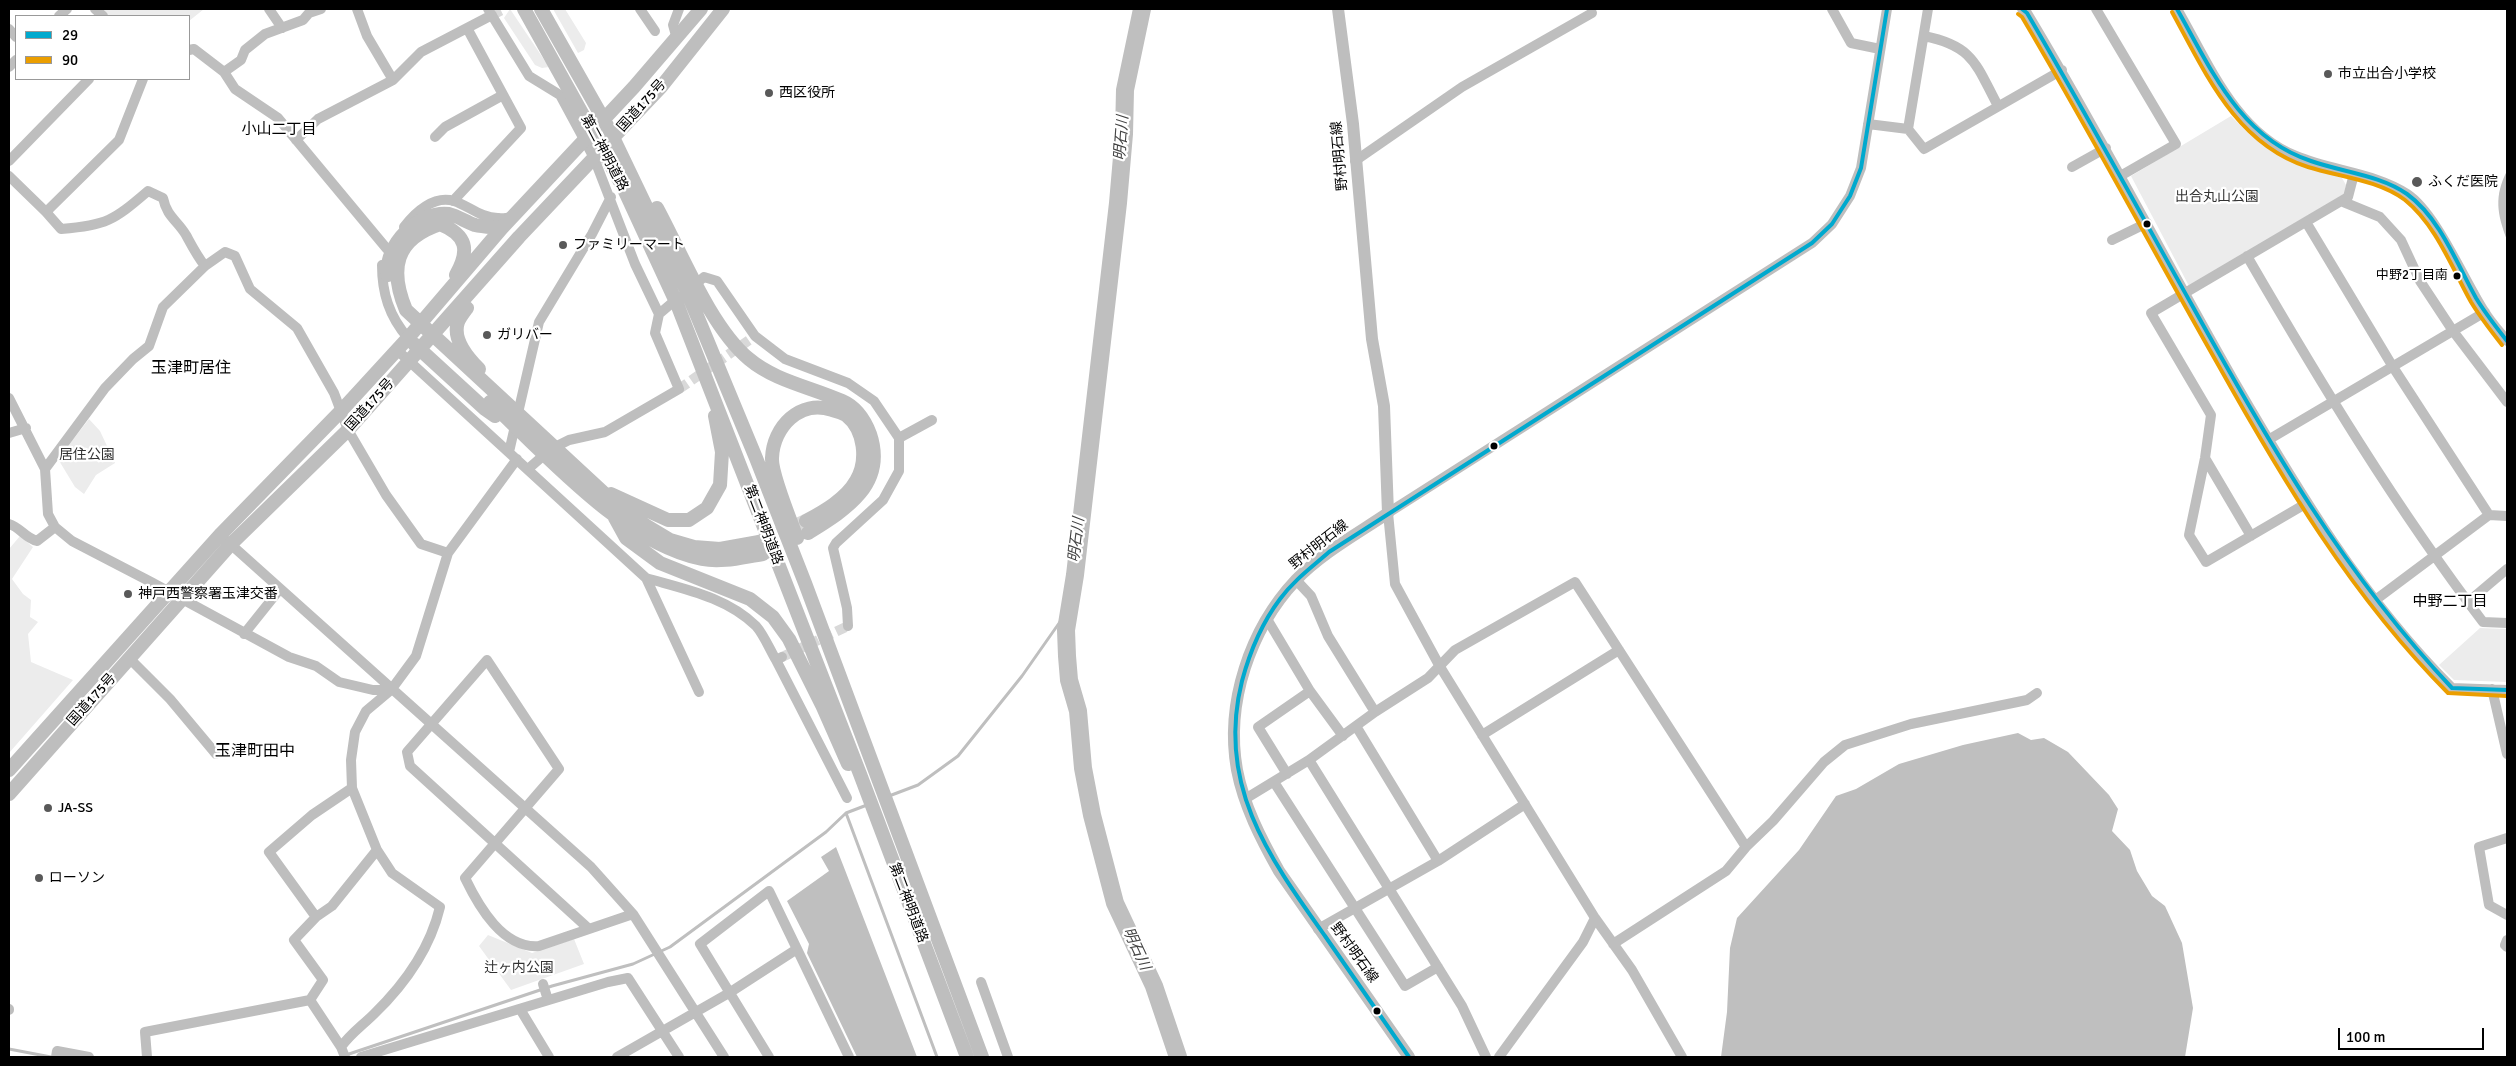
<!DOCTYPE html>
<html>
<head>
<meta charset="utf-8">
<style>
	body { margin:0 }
	#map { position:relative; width:2516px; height:1066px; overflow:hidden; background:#fff; font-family:Signika,sans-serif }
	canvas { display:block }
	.frame { position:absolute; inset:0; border:10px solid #000; pointer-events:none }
	.legend { position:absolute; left:15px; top:15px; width:175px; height:65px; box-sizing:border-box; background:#fff; border:1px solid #999; margin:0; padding:6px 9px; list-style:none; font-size:15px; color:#000 }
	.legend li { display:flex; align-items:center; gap:10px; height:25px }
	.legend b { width:25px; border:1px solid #999 }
	.scale { position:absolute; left:2338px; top:1028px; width:146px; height:22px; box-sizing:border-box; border:2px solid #000; border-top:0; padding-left:6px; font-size:15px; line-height:18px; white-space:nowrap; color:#000; -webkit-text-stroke:4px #fff; paint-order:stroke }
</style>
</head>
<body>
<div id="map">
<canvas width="2516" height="1066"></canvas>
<div class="frame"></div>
<ul class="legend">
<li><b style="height:6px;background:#00a9ce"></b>29</li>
<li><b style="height:6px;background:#eb9e00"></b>90</li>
</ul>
<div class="scale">100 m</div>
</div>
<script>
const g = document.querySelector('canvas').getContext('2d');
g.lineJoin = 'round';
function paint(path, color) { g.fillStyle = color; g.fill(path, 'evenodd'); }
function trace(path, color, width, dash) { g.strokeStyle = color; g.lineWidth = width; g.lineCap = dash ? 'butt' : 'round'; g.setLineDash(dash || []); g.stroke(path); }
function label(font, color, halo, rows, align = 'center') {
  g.font = font + ' Signika,"Noto Sans JP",sans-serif'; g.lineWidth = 4.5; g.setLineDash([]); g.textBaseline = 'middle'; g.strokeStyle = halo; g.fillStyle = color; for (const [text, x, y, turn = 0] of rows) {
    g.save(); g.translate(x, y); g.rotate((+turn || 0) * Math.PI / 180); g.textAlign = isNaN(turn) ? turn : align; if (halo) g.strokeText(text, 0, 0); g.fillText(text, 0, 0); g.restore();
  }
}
const green = new Path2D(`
	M100,9H204L189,21V16H107Z
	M510,9L549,67L542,68L535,65L504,18Z
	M553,9H565L586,43L584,50L578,53Z
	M2231,116L2249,134L2285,159L2342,178L2346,185L2344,194L2189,286L2131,176Z
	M89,419L100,431L115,463L96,475L84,494L75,487L58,459Z
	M20,536L33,547L12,579L23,594L31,600L30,617L38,622L28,634L31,662L73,680L9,753V549Z
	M2480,628L2507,629V682L2454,680L2439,665Z
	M488,935L532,953L574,939L584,964L511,990L479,946Z`);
const water = new Path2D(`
	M2507,171V240C2497,214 2494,196 2507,171Z
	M2018,733L2031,740L2044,738L2068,752L2109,795L2118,809L2112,831L2130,850L2137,871L2152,896L2165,906L2182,943L2193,1008L2185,1057H1721L1727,1012L1730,948L1737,918L1799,850L1836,796L1856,789L1899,764L1963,745Z
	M836,847L845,870L917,1057H857L807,953L809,944L787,901L829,871L821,857Z`);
const stream = new Path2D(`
	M889,796L918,785L958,756L1022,676L1069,609
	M846,813L937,1057
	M9,1049L51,1057
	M346,1055L552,986L633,964L670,947L826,832L846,813L867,805`);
const river = new Path2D(`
	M1142,9L1125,90L1124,134L1118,203L1075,575L1066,630L1067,656L1069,680L1078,711L1083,768L1092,815L1115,903L1154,986L1178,1057`);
const minorTunnel = new Path2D(`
	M492,15L504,9
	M679,389L755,336
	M782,657L848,626`);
const highwayTunnel = new Path2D(`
	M759,542L806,521`);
const minor = new Path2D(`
	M95,9L103,16
	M269,9L282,28
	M357,9L367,36L393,80
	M488,9L529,76L560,95L594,158L635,264L659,314L679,297
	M640,9L655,31
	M1832,9L1851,43L1880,49
	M2022,9L2027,13C2100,134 2164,259 2234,381C2298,491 2362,598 2452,688L2507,690
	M2096,9L2176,144L2122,175
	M2177,9C2208,62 2235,132 2296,156C2332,171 2375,173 2407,194C2436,213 2464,280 2484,311C2490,321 2499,331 2507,341
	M59,16L67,9
	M9,29L16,37
	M1924,36C1974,46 1976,65 1998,106
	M677,39L673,25L679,9
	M189,50L194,49L224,72L235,89L278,118L387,249
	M9,67L16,60
	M224,72L241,60L245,50L265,34L303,20L309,13L321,9
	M1868,124L1908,129L1924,149L2062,70
	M1908,129L1928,9
	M435,137L445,127L503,95
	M296,140L318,119L393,80L421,52L492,15
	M9,161L89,79
	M1355,161L1462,87L1592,13
	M2072,167L2106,148
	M9,176L46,212L119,140L143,79
	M453,201L521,128L467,28
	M2341,201L2380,217L2401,240L2420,281L2453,331L2507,402
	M46,212L61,229C107,225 113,221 148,191L163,198C167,217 177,220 186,235C192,246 197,256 205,266
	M2306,222L2393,367L2489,515
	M404,227C415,212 434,195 454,201C469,206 481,218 498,218C503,219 509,217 514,217
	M2112,240L2147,223
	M2247,256C2320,382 2395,506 2483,622L2507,623
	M382,265C382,293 389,316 408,338
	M691,288L704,277L717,281L755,336L785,359L848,383L874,401L899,438
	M397,350L646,578L699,692
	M9,398L45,469L48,514L55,527L72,541L151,582L289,657L316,666L339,682L373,690H391
	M9,433L26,428
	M2268,440L2485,312
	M509,452L539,322L592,234L611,197
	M2205,458L2251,536
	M45,469L105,388L133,359L149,346L163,307L205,266L225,252L235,256L250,289L297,328L334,393L348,430L386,495L421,544L448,553
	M528,469L551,449L569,440L605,432L679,389L655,333L659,314
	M2307,503L2206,562L2189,535L2205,458L2211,415L2151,313L2348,197L2354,174
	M9,524C20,527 25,538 37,541L55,527
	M227,541L591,867L633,914L724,1057
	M646,578C684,589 727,597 756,626C764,635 770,650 776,660L782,657
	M1296,580L1311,596L1328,636L1375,712
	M2374,601L2489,515L2507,516
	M2468,602L2507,569
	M1267,619L1310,691L1343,736
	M848,626L847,608L833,548L836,543L883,500L899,471V438L932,420
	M244,634L280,589
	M129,658L170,699L216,754
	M776,660L847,798
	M2492,689L2507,754
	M1356,726L1438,861
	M1482,735L1619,650
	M1309,760L1462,1006L1486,1057
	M1287,774L1258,727L1310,691
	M1274,782L1405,986L1438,967
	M1245,799L1309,760L1375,712L1428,678L1455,650L1575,582L1746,847L1773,821L1824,762L1845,745L1911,724L2027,700L2037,693
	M2507,838L2479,847L2489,905L2507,915
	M316,917L269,852L312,815L352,788
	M589,929L410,766L407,752L487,660L559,769L465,878C479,907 503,949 539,946L633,914
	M1318,929L1438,861L1525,804
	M2507,940L2505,945L2507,947
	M1613,944L1726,871L1746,847
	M981,982L1008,1057
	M543,984L548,1000
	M310,1000L323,980L294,940L316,917L332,906L377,850
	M9,1009V1010
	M520,1009L549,1057
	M341,1047C350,1034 363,1025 374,1014C405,984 430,949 440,907L392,873L377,850L352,788L351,760L355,732L366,711L391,690L416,656L448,553L517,459
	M56,1057L57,1051L89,1057
	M147,1057L145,1032L310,1000L341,1047L345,1057
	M361,1057L608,982L628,978L679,1057
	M617,1057L729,993L797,949L849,1057
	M769,1057L700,944L769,891L797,949
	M1499,1057L1583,942L1595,918
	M1682,1057L1632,970L1595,918L1439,665L1395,584L1388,513L1812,243L1832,224L1850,196L1861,168L1887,9`);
const major = new Path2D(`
	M1338,9L1353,124L1372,339L1384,406L1388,513C1357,534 1322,553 1296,580C1250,629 1225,703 1237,770C1244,806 1261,839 1279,871L1409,1057`);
const highway = new Path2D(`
	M524,9L623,187L677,304L860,774L967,1057
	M541,9L609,129L688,294L756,458L805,583L982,1057
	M657,208C681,252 711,328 749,359C775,381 811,387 842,401C856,407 865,421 870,434C887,485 845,510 808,533
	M388,275C384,245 419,210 449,214C458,216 466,222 475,225C483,227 493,227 502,228
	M456,275C470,250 467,235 440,224C395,239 389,269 406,310L621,509L645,525L670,540L694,547L720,549L759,542
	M467,308C464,312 460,317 458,322C452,339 468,358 479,369
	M414,344L485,409L495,416
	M490,402C546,455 625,544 702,559C722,563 743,557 763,554
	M611,494L668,520H689L707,508L720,485L722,452L715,416
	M615,518L626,538L660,563L750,599L773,617L789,639L822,705L848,764
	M797,538C791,522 771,473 772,458C773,427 800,399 832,410C836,411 842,413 846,415C865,430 868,461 856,481C846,499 823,512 806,521
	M9,770L220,535L341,411L408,338L502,228L634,87L701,9
	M9,794L230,545L348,430L519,237L661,87L723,9`);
const bus1 = new Path2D(`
	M2022,9L2027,13C2084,110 2138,209 2193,307C2268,442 2345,575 2452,688L2507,690
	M2177,9C2211,69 2240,138 2311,161C2342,172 2380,175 2407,194C2440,218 2457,264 2476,298C2485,313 2496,327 2507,341
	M1409,1057C1381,1017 1353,976 1325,936C1268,856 1216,784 1242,681C1250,651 1262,623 1280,599C1294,580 1312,567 1329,552L1812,243L1832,224L1850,196L1861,168L1887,9`);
const bus2 = new Path2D(`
	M2172,12C2206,74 2236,144 2308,167C2340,177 2378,180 2405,200C2436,225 2452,268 2471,302C2480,317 2491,331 2502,345
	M2018,14L2022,17C2089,130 2151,247 2216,361C2282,479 2352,597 2448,693L2507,696`);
const markers = [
	[2328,74,5,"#595959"],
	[769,93,5,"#595959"],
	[2417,182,6,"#595959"],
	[2147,224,4.5,"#000"],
	[563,245,5,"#595959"],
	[2457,276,4.5,"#000"],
	[487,335,5,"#595959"],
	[1494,446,4.5,"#000"],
	[128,594,5,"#595959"],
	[48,808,5,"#595959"],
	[39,878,5,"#595959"],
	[1377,1011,4.5,"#000"]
];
const busNames = [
	["中野2丁目南",2448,276]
];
const poiNames = [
	["市立出合小学校",2338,74],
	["西区役所",779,93],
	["ふくだ医院",2428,182],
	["ファミリーマート",573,245],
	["ガリバー",497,335],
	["神戸西警察署玉津交番",138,594],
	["JA-SS",58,808],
	["ローソン",49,878]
];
const streetNames = [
	["国道175号",642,106,-48],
	["第二神明道路",604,153,62],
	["野村明石線",1340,156,-95],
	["国道175号",370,405,-48],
	["第二神明道路",763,525,69],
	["野村明石線",1319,545,-38],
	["国道175号",92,700,-48],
	["第二神明道路",908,903,69],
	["野村明石線",1354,953,54]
];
const parkNames = [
	["出合丸山公園",2217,197],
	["居住公園",87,455],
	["辻ヶ内公園",519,968]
];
const neighbourhoodNames = [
	["小山二丁目",279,130],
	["中野二丁目",2450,602]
];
const waterNames = [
	["明石川",1122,138,-86],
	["明石川",1077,540,-83],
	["明石川",1136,949,65]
];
const quarterNames = [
	["玉津町居住",191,369],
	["玉津町田中",255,752]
];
paint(green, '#ececec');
paint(water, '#bfbfbf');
trace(stream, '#bfbfbf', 3);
trace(river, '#bfbfbf', 18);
trace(minorTunnel, '#d9d9d9', 10, [10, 5]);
trace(highwayTunnel, '#d9d9d9', 14, [14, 7]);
trace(minor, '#bebebe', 10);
trace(major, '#bebebe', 12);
trace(highway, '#bebebe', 14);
trace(bus1, '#00a9ce', 4);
trace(bus2, '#eb9e00', 4);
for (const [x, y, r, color] of markers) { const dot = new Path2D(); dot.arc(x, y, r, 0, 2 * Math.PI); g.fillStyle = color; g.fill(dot); trace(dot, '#fff', 2); }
label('13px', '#000', '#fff', busNames, 'right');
label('14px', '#000', '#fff', poiNames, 'left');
label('14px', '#000', '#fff', streetNames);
label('14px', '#333', '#fff', parkNames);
label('15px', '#000', '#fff', neighbourhoodNames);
label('italic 15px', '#444', '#fff', waterNames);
label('16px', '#000', '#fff', quarterNames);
</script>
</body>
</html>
